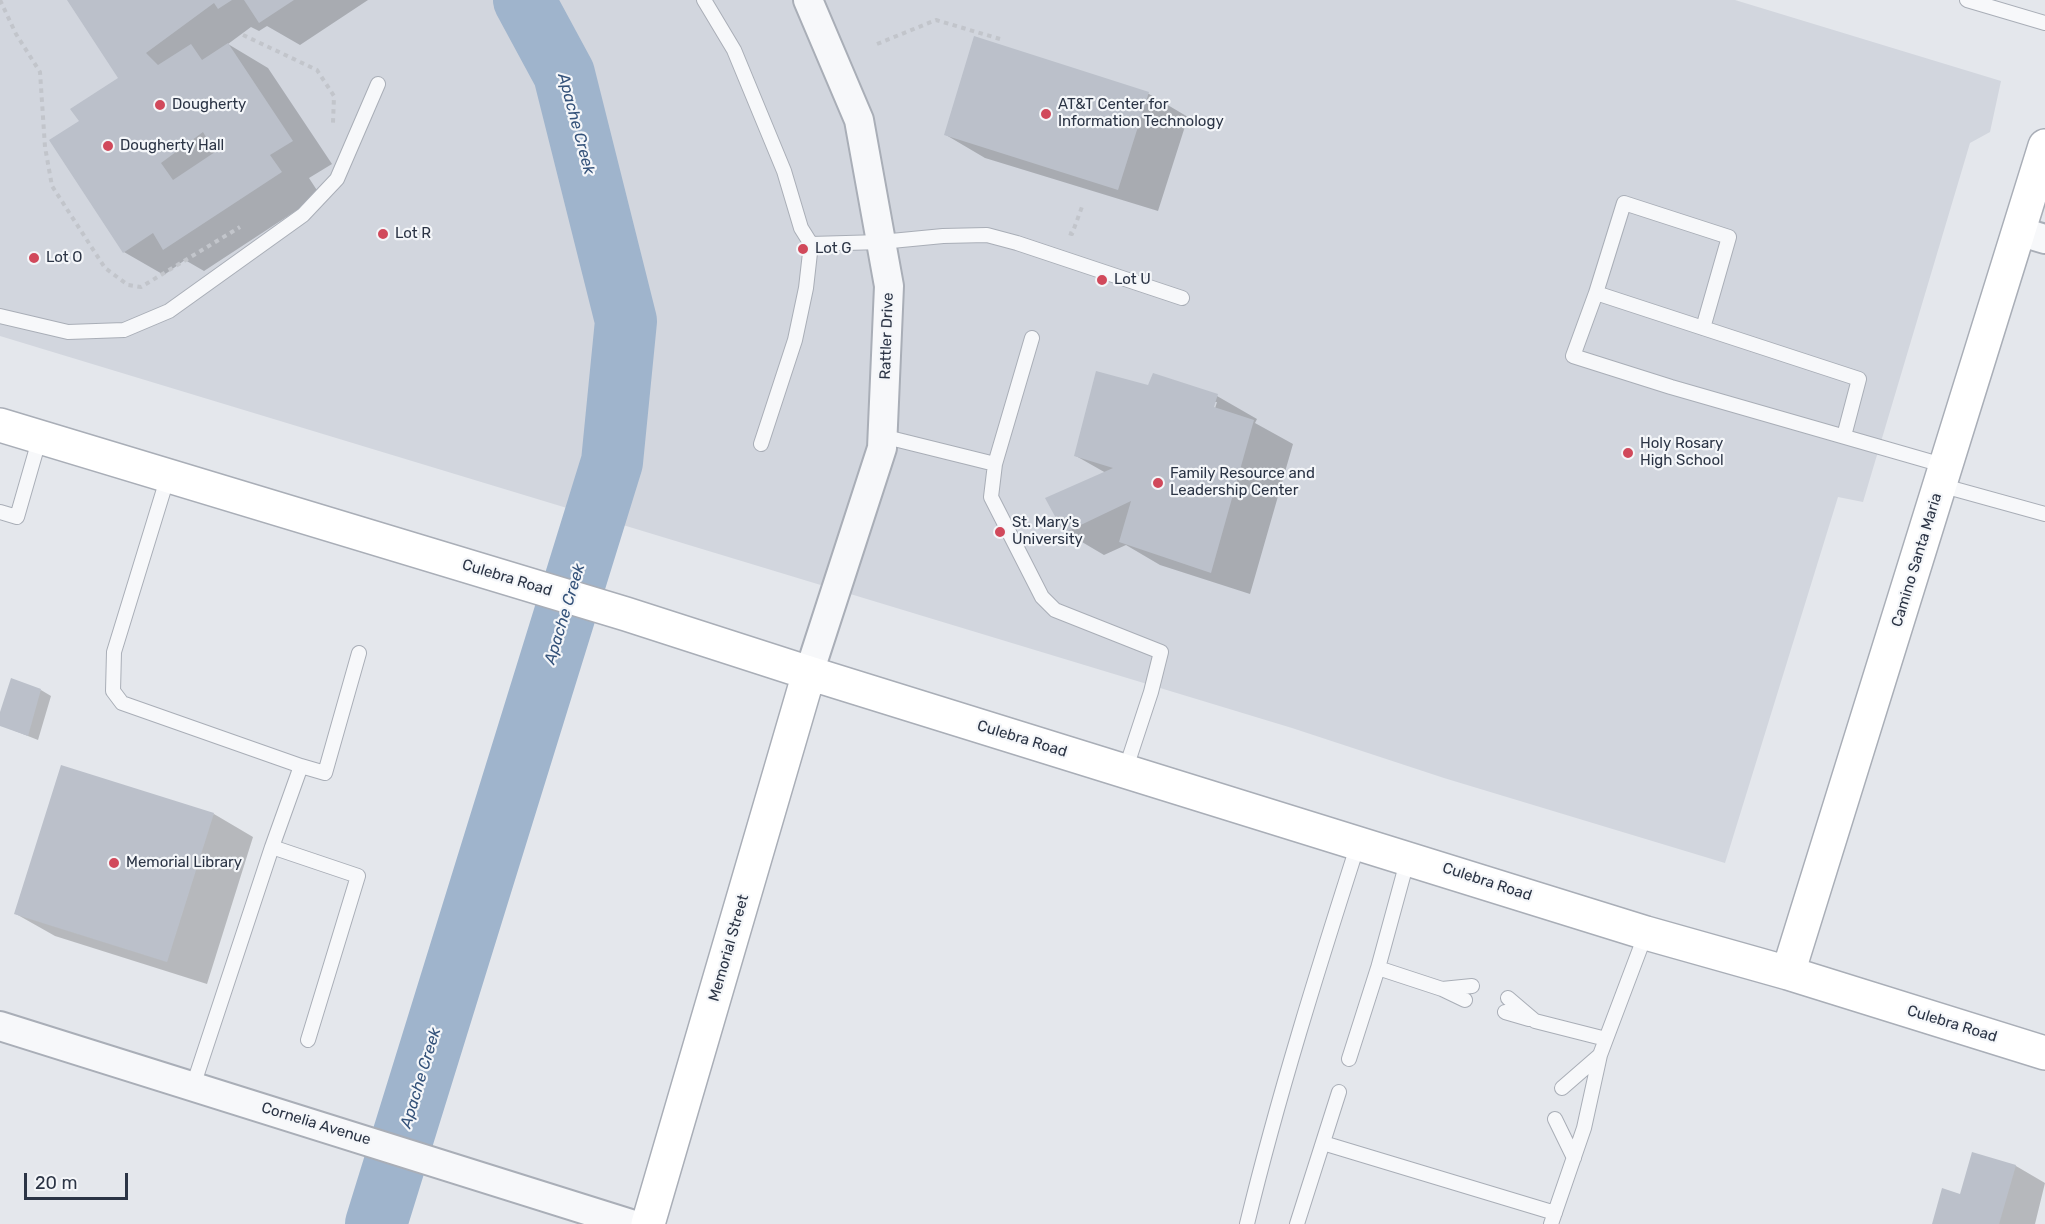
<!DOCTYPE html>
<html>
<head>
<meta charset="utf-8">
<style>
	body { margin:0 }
	#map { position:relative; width:2045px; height:1224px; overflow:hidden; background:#e4e7ec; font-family:Rubik,sans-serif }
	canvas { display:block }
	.scale { position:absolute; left:24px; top:1173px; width:104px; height:27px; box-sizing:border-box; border:3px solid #2b3445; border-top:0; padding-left:8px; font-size:18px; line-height:21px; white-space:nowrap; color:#2b3445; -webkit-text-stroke:4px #f4f6f9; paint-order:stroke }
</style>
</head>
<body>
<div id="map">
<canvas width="2045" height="1224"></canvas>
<div class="scale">20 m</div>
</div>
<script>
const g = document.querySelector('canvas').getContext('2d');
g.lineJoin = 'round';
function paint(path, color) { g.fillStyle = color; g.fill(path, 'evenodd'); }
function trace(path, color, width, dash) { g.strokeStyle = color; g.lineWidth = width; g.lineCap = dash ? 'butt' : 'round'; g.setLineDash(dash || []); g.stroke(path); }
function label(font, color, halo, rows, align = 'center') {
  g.font = font + ' Rubik,sans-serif'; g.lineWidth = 4.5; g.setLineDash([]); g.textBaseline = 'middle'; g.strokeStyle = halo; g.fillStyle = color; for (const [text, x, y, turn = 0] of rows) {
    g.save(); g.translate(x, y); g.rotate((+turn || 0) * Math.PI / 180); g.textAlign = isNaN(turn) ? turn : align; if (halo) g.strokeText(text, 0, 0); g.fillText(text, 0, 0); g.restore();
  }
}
const built = new Path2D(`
	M0,0H1735L2001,81L1990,132L1970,143L1863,502L1838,497L1725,863L1444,778L1292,728L0,336Z`);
const shadow = new Path2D(`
	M68,0H368L300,45L267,26L259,31L251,27L228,44L268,68L332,164L309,178L320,195L204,271L185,260L164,275L124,252L81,122L120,78Z
	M975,38L1149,94L1188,117L1158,211L985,158L946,135Z
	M1149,387L1217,396L1257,419L1255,423L1293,444L1250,594L1160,565L1126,545L1104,555L1065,532L1106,473L1076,456ZM1214,402H1217L1213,415Z
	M41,690L51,696L38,740L0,725V717Z
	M214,814L253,837L207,984L55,936L16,914Z
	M1974,1154L2016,1166L2045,1183L2035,1224H1933L1961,1196Z`);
const river = new Path2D(`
	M376,1224L612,462L626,321L564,74L524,0`);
const building = new Path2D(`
	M67,0H232L218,9L214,3L146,53L158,65L191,44L202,60L228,43L293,141L270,155L282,172L163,250L153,233L123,253L49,140L79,121L70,109L118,78ZM203,132L215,152L173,180L161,163Z
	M244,0H294L259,23Z
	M974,36L1149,92L1118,190L944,135Z
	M1096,371L1148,385L1153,373L1218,394L1214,407L1254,420L1211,573L1119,542L1131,501L1064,533L1045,498L1113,468L1074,456Z
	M11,678L41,689L28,736L0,726V712Z
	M61,765L214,813L167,962L14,914Z
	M1972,1152L2016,1165L1999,1224H1932L1942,1188L1960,1194Z`);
const path = new Path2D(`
	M0,0L16,34L40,72L45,147L52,186L105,268L128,285L141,287L240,227
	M243,35L317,70L334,96L333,123
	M877,44L936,20L1000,39
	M1069,233L1072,234L1083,204`);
const lane = new Path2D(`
	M704,0L734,50L784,171L801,228L811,244L881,242L943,236L987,235L1017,243L1182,298
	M1967,0L2045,23
	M1596,293L1624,203L1729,237L1703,328
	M0,316L68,332L124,330L169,311L303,215L337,179L378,84
	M882,436L995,464L991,497L1042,597L1055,610L1161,652L1151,692L1125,771
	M1844,436L1859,379L1596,293L1573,356L1671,387L1946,466
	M761,444L795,340L806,288L811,244
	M995,464L1032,338
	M168,476L114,652L113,691L122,703L301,766
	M1940,485L2045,514
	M0,512L17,517L40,437
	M272,847L301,766L325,773L359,653
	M1408,858L1378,968L1442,989L1472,986
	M1442,989L1465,1000
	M1508,998L1535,1021L1606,1039L1646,933
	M1505,1012L1529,1019
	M1349,1059L1378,968
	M193,1086L272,847L358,876L308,1040
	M1562,1088L1600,1055
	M1555,1119L1574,1158
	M1323,1143L1555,1213
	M1247,1224C1278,1096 1318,969 1358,844
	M1297,1224L1339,1092
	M1551,1224L1584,1128L1600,1055L1606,1039`);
const street = new Path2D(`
	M808,0L859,120L889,286L882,448L809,673
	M2018,231L2045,239
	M0,1026L631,1224`);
const secondary = new Path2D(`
	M0,425L626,614L809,673L1646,933L1788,973L2045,1053
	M1788,973L2045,146
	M648,1224L809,673`);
const markers = [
	[160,105,6,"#d1495b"],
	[1046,114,6,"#d1495b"],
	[108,146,6,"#d1495b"],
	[383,234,6,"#d1495b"],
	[803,249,6,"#d1495b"],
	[34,258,6,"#d1495b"],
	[1102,280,6,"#d1495b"],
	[1628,453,6,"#d1495b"],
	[1158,483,6,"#d1495b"],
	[1000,532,6,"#d1495b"],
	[114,863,6,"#d1495b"]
];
const poiNames = [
	["Dougherty",172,105],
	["AT&T Center for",1058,105],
	["Information Technology",1058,122],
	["Dougherty Hall",120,146],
	["Lot R",395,234],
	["Lot G",815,249],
	["Lot O",46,258],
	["Lot U",1114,280],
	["Holy Rosary",1640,444],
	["High School",1640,461],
	["Family Resource and",1170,474],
	["Leadership Center",1170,491],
	["St. Mary's",1012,523],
	["University",1012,540],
	["Memorial Library",126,863]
];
const streetNames = [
	["Rattler Drive",887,336,-88],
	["Camino Santa Maria",1917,560,-73],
	["Culebra Road",507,578,17],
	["Culebra Road",1022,739,17],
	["Culebra Road",1487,882,18],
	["Memorial Street",729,948,-74],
	["Culebra Road",1952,1024,17],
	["Cornelia Avenue",316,1124,17]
];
const waterNames = [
	["Apache Creek",576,124,75],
	["Apache Creek",565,614,-73],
	["Apache Creek",421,1078,-73]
];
paint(built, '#d2d6de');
paint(shadow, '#0003');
trace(river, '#9fb4cc', 62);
paint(building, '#bbc0ca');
trace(lane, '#a9aeb7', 16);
trace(street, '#a9aeb7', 32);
trace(secondary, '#a9aeb7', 36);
trace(path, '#c2c5cb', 4, [4.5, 4.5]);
trace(lane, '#f7f8fa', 14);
trace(street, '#f7f8fa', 28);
trace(secondary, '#fff', 33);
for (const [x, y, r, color] of markers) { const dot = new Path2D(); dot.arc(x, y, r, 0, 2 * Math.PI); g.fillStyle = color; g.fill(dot); trace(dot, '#f4f6f9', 2); }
label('15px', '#2b3445', '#f4f6f9', poiNames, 'left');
label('15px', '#2b3445', '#f4f6f9', streetNames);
label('italic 16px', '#34527a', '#f4f6f9', waterNames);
</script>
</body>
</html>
